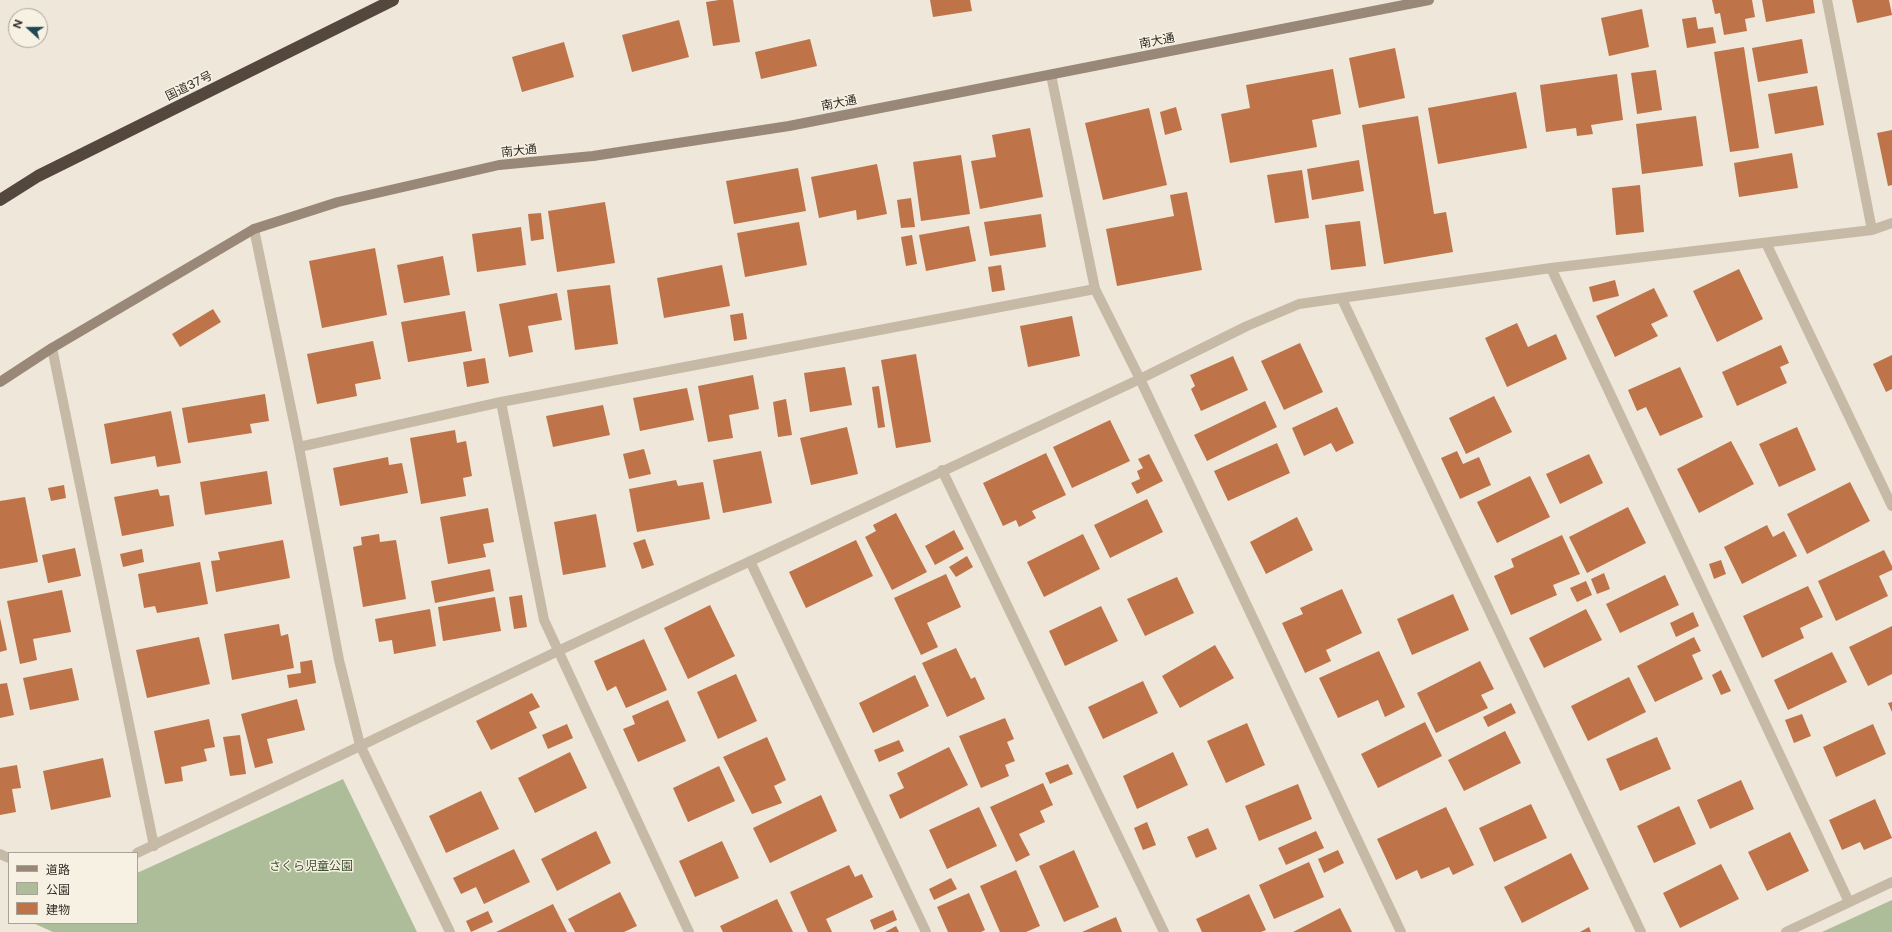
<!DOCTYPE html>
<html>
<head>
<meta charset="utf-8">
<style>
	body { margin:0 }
	#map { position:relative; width:1892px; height:932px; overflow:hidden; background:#efe7d9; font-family:"Public Sans","Noto Sans JP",sans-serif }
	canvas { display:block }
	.legend { position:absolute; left:8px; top:852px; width:130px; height:72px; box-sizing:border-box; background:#f7f1e4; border:1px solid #a9a298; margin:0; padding:5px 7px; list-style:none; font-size:12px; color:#332c26 }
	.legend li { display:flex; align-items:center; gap:8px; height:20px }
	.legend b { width:20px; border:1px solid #a9a298 }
	.north { position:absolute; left:8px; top:8px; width:40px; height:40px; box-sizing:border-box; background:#f7f1e4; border:1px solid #a9a298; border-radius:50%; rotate:291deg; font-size:11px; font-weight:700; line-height:16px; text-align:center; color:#332c26 }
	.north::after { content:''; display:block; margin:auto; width:14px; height:18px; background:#1f4751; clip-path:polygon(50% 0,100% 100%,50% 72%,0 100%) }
</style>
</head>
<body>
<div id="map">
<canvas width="1892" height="932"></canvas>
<ul class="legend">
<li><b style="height:5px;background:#987"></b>道路</li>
<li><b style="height:11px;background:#adbd9a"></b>公園</li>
<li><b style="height:11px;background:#be7348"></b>建物</li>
</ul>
<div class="north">N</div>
</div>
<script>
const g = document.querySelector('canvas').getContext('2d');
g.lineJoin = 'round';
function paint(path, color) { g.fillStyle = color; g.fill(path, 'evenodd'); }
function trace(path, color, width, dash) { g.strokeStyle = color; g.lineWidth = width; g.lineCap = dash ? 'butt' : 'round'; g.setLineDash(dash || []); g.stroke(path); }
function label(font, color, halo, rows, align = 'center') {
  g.font = font + ' "Public Sans","Noto Sans JP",sans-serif'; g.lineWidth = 3; g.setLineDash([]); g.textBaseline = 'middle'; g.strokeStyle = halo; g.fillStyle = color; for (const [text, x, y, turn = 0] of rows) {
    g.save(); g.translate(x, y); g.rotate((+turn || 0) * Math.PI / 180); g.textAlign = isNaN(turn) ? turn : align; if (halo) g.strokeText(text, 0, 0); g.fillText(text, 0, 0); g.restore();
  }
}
const green = new Path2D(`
	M343,779L417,932H53L33,923H137V873Z
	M1892,900V932H1822Z`);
const building = new Path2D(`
	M719,0H733L740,42L713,46L706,2Z
	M930,0H970L972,11L933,17Z
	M1712,0H1752L1755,17L1745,19L1747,31L1724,35L1720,13L1715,14Z
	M1762,0H1813L1815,13L1766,22Z
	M1852,0H1889L1892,15L1857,23Z
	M1642,9L1649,47L1609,56L1601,18Z
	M1696,17L1698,29L1713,27L1716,43L1687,48L1682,19Z
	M679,20L689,57L632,72L622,35Z
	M810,39L817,66L761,79L755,52Z
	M1802,39L1808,73L1758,82L1752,48Z
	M564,42L574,77L522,92L512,57Z
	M1744,47L1759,148L1730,152L1714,52Z
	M1395,48L1405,98L1359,108L1349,58Z
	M1333,69L1341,114L1312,120L1317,147L1230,163L1221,114L1250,108L1246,85Z
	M1656,70L1662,110L1637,114L1631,73Z
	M1617,74L1623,120L1591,125L1593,134L1577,136L1576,128L1546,132L1540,85Z
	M1817,86L1824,125L1775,134L1768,94Z
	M1516,92L1527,148L1438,164L1428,108Z
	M1176,107L1182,130L1165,135L1160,112Z
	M1149,108L1167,185L1103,200L1085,123Z
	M1418,116L1434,214L1446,212L1453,252L1384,264L1362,125Z
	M1696,116L1703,166L1642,174L1636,124Z
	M1030,128L1043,197L980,209L971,161L996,157L992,135Z
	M1892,130V185L1888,186L1877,133Z
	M1792,153L1798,188L1739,197L1734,163Z
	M961,155L970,214L921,221L913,162Z
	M1359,160L1364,191L1312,200L1307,169Z
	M877,164L887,214L857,220L856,210L819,218L811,177Z
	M798,168L806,211L734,224L726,181Z
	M1302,170L1309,218L1275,223L1267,175Z
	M1640,185L1644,232L1616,235L1612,188Z
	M1187,192L1202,270L1117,286L1106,229L1174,216L1170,195Z
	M911,198L915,227L901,228L897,200Z
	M605,202L615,263L557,272L548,211Z
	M541,213L544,239L531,241L528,214Z
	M1041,214L1046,247L990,256L984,222Z
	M1360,221L1366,266L1331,270L1325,225Z
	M799,222L807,265L745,277L737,233Z
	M969,226L976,261L926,271L919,235Z
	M521,227L526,265L477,272L472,234Z
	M912,235L917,264L906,266L901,237Z
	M375,248L387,315L322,328L309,261Z
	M443,256L450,295L404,303L397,265Z
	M722,265L730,306L664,318L657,278Z
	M1001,265L1005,290L992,292L988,267Z
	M1739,269L1763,319L1717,342L1693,291Z
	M1615,280L1619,296L1593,302L1589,287Z
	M610,285L618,344L575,350L567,290Z
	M1654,288L1668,316L1651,324L1658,336L1615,357L1596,316Z
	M557,293L562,320L528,326L533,352L509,357L499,304Z
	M213,309L221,322L180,347L172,334Z
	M465,311L472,351L408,362L401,322Z
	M743,313L747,339L734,341L730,315Z
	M1072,316L1080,356L1028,367L1020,326Z
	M1517,323L1528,347L1556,334L1567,359L1507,387L1485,338Z
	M373,341L381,379L355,384L357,396L317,404L307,354Z
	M1300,343L1323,392L1284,410L1261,361Z
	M1781,345L1789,363L1780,367L1787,383L1737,406L1722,372Z
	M916,354L931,442L896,448L881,360Z
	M1892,355V389L1886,392L1873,364Z
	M1233,356L1248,390L1201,411L1191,389L1195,386L1190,375Z
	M485,358L489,383L467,387L463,362Z
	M845,367L852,405L810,412L804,373Z
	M1680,367L1703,417L1660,436L1646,407L1637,411L1628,390Z
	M753,375L759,409L729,415L733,438L708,442L698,386Z
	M879,386L885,427L878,428L872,387Z
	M687,388L694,420L640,431L633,398Z
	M265,394L269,421L250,424L252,433L188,443L182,408Z
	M1494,396L1512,432L1466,454L1449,418Z
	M786,399L792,435L778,437L773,402Z
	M1265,401L1277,427L1207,461L1194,435Z
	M603,405L610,435L553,447L546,416Z
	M1337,407L1354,443L1336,452L1331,443L1304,456L1292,428Z
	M171,411L181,463L157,467L155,456L111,464L104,424Z
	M1110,420L1130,461L1072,488L1053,447Z
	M847,427L858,474L811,485L800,438Z
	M1797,427L1816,470L1779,487L1759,444Z
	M455,430L457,443L466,441L472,476L463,478L466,496L421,504L410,438Z
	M1731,441L1754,484L1699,513L1677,469Z
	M1277,443L1290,473L1228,501L1214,471Z
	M644,449L651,474L629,479L623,454Z
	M761,451L772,503L723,513L713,460Z
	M1457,451L1463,464L1479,457L1491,485L1460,499L1441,458Z
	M1046,453L1066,495L1032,511L1036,518L1019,527L1016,520L1003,526L983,483Z
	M1149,454L1163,481L1137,494L1131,483L1140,479L1137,471L1143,468L1138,459Z
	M1589,454L1603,483L1560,504L1546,474Z
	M388,457L389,465L402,463L408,493L340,506L333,468Z
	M267,471L272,504L205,515L200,482Z
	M1530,476L1550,517L1497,543L1477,502Z
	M676,480L678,486L703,482L710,519L637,532L629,489Z
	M1850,482L1870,521L1807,554L1787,514Z
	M64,485L66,498L51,501L48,488Z
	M158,489L160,496L169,495L174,526L122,536L114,497Z
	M25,497L38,562L0,569V501Z
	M1147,499L1163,532L1110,558L1094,525Z
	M1628,507L1646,543L1587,573L1569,537Z
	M488,508L494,542L483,544L486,557L448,564L440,517Z
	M896,513L927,572L892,590L865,537L876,531L873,525Z
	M596,514L606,567L563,575L554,522Z
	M1297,517L1313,550L1266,574L1250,542Z
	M1767,525L1773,537L1784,531L1797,556L1742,584L1724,547Z
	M954,530L964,549L935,565L925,546Z
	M379,534L380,542L396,540L406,599L363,607L353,547L362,545L361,537Z
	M1083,534L1100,569L1044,597L1027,562Z
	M1562,535L1580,574L1553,585L1557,595L1511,615L1494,576L1514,567L1511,559Z
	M645,539L654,565L642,569L633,543Z
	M283,540L290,578L216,592L211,561L220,560L218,552Z
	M856,540L873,576L806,608L789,572Z
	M75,548L81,576L48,583L42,555Z
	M142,549L144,562L123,567L120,554Z
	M1884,550L1892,566V570L1879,576L1888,596L1836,621L1818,581Z
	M967,556L973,567L956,577L949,567Z
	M1721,560L1726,574L1714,579L1709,564Z
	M200,562L208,604L157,613L155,606L144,608L138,574Z
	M490,569L494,591L435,603L431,581Z
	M1604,573L1610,589L1597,594L1591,579Z
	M946,574L961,607L927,623L938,647L921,655L894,598Z
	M1665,575L1679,605L1620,633L1606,604Z
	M1177,577L1194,613L1145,636L1127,599Z
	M1586,581L1592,595L1577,602L1570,588Z
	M1808,586L1823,617L1800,628L1804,638L1762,658L1743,616Z
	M1342,589L1362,633L1326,650L1331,661L1305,673L1282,623L1303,614L1300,608Z
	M62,590L71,632L33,639L37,660L20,664L7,601Z
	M1453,594L1469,630L1412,655L1397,619Z
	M522,595L527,627L514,629L509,597Z
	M495,597L501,631L443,641L438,607Z
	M710,605L735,656L688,679L664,628Z
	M1101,606L1118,641L1065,666L1049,631Z
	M430,609L436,646L394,654L392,640L379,642L375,619Z
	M1586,609L1602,640L1544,668L1529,638Z
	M1693,612L1699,626L1676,637L1670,623Z
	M0,618L7,650L0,652Z
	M279,624L281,636L288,634L294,668L232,680L224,634Z
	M1892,626V674L1868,686L1849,647Z
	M199,637L210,684L147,698L136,650Z
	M1694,637L1701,651L1692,655L1703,679L1655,702L1637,666Z
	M644,639L667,690L626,708L616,686L607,691L594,661Z
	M1215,645L1234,678L1180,708L1162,676Z
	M956,648L971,679L975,677L985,699L947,717L922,663Z
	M1379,651L1405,707L1385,717L1378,700L1338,718L1319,678Z
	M1832,652L1847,682L1788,710L1774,680Z
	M312,660L316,683L289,688L287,675L301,673L300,662Z
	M1480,661L1494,689L1481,695L1488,708L1436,733L1417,693Z
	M72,668L79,700L30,710L23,678Z
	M1721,670L1731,691L1721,695L1712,675Z
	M736,674L757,721L718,739L697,692Z
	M915,675L929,706L873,733L859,703Z
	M1629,677L1646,712L1588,741L1571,706Z
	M1143,681L1158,713L1103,739L1088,707Z
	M7,683L14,715L0,718V684Z
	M532,693L540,707L529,712L537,728L491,750L476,721Z
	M297,699L305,730L267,739L273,763L255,768L241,714Z
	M668,700L686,741L638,762L623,729L635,724L632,716Z
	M1892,702V712L1888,703Z
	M1511,703L1516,713L1488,727L1483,717Z
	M1802,714L1811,736L1794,743L1785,720Z
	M1005,718L1014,739L1007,742L1015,761L1005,765L1009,776L981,788L959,736Z
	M209,719L215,747L204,749L207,761L181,767L183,781L165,784L154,731Z
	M1425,722L1442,756L1378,788L1361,754Z
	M1247,723L1265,765L1226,783L1207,741Z
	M567,724L573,738L548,749L542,735Z
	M1873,724L1886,754L1836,777L1823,747Z
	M1505,731L1521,763L1464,791L1448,760Z
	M240,735L246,774L230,776L223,737Z
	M767,737L786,780L774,786L782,803L752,814L723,757Z
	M1657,737L1671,769L1620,791L1606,759Z
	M899,740L904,751L879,762L874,750Z
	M949,747L968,785L900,819L889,795L904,788L897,773Z
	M570,752L587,788L535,813L518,778Z
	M1173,752L1188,785L1137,809L1123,776Z
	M103,758L111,797L51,810L43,771Z
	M1068,764L1073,774L1050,784L1045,773Z
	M17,765L21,788L12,789L16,812L0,815V768Z
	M719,766L735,801L688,822L673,788Z
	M1741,780L1754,809L1710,829L1697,800Z
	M1043,783L1053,805L1040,811L1045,822L1019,834L1030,855L1016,862L990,807Z
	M1298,784L1312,819L1259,841L1245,806Z
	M481,791L499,829L446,853L429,816Z
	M821,795L837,831L770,863L753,828Z
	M1875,799L1892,838L1864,850L1860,842L1842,850L1829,820Z
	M1531,804L1547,838L1494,862L1479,828Z
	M1679,806L1696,844L1654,863L1637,826Z
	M979,807L997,846L947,869L929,830Z
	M1446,807L1474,865L1453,875L1449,867L1421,879L1417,870L1396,880L1377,839Z
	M1147,822L1156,845L1143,850L1134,828Z
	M1208,828L1217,849L1196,858L1187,837Z
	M596,831L611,863L557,891L541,859Z
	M1316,831L1324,848L1286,865L1278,848Z
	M1790,832L1809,871L1767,891L1748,852Z
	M722,841L739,878L695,897L679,861Z
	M514,849L530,882L484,904L476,887L461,894L453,878Z
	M1074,850L1099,907L1064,922L1039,866Z
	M1338,850L1344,863L1324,873L1318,859Z
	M1571,853L1589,889L1522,923L1504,887Z
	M1309,862L1324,897L1274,919L1259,885Z
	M1721,864L1739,899L1680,928L1663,893Z
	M849,865L855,877L862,874L873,897L826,919L832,932H808L790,892Z
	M1016,870L1040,926L1026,932H1000L980,886Z
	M951,878L957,889L934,900L929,889Z
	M620,892L637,926L624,932H575L568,919Z
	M969,893L985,930L981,932H948L937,907Z
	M1249,894L1266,930L1261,932H1202L1196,919Z
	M777,899L793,932H723L720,926Z
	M553,904L567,932H496Z
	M1340,908L1352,932H1293Z
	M893,910L897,920L874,930L870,920Z
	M488,911L493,922L471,932L466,921Z
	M1116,917L1122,932H1082Z
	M896,926L899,932H885Z
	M1589,927L1591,932H1580Z`);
const street = new Path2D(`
	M1827,0L1872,230
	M1051,75L1095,289L1140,379L1401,932
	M254,229L299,447L339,660L360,745L450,932
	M1766,243L1892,506
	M1551,268L1849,902
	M1342,299L1641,932
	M52,348L154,846
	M501,402L544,620L689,932
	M299,447L501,402L1095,289
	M942,470L1164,932
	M750,561L926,932
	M137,853L558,651L1140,379L1247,326L1299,304L1551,268L1872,230L1892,223
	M0,854L9,858
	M1786,932L1892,882`);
const secondary = new Path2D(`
	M0,382L52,348L254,229L338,202L499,165L593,156L789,126L1429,0`);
const highway = new Path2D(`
	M0,200L38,176L393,0`);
const streetNames = [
	["南大通",1157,41,-11],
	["国道37号",189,86,-26],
	["南大通",839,103,-11],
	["南大通",519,151,-6]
];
const parkNames = [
	["さくら児童公園",311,866]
];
paint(green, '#adbd9a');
paint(building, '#be7348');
trace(street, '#c6b9a6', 10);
trace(secondary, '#987', 10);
trace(highway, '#53473e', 12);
label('12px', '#332c26', '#f7f1e4', streetNames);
label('12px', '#3e4f2c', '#f7f1e4', parkNames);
</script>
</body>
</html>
